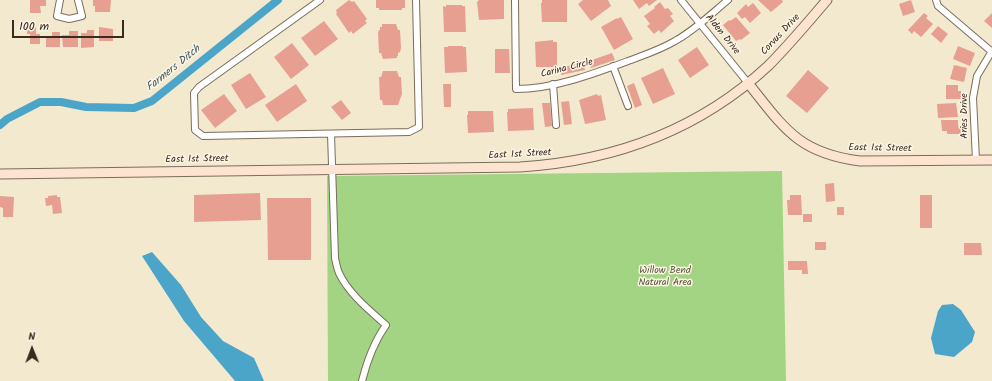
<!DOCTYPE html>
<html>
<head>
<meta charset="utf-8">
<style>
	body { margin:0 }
	#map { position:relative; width:992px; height:381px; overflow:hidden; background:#f3e9cf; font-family:Kalam,sans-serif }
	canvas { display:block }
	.north { position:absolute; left:12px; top:329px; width:40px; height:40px; -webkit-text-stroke:3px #fcf5e5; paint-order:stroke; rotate:359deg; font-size:11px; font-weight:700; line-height:16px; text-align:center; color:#3b2a1e }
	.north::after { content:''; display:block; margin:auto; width:14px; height:18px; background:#3b2a1e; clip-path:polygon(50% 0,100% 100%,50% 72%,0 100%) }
	.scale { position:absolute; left:12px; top:20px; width:112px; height:18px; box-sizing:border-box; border:2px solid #3b2a1e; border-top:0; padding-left:5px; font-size:12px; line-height:14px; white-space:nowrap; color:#3b2a1e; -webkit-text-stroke:3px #fcf5e5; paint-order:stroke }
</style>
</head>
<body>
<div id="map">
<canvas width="992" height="381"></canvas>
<div class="north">N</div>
<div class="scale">100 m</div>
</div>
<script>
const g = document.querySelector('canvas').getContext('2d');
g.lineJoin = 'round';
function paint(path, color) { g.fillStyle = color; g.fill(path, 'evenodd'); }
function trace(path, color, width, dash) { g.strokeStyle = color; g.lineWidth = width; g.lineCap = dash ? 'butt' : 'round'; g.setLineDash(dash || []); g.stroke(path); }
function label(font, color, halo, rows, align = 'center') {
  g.font = font + ' Kalam,sans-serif'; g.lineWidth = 3; g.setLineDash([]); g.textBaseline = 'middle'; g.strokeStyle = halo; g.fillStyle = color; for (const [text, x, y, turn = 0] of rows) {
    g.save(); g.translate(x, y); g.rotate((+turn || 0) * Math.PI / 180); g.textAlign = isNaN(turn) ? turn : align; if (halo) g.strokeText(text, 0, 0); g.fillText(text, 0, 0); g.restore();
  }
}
const green = new Path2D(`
	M782,171L786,381H328L327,176Z`);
const water = new Path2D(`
	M152,252L181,285L201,317L223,341L254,358L264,381H235L184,321L142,256Z
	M953,304L961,310L975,332L972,342L954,357L935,354L931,338L938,311L942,305Z`);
const canal = new Path2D(`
	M0,125L7,119L40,102H61L86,107L134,108L152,101L278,0`);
const building = new Path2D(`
	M30,0H46V6H40L41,13H30Z
	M93,0H111L110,12H95V6H93Z
	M349,0L352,2L354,1L367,19L365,21L367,23L353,34L351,31L349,33L336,14L337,13L336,10Z
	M376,0H405V8H402V10H379V8H376Z
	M479,0H504V19L479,20L477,2Z
	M542,0H567V22H542L541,3H542Z
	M583,0H608L611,6L591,21L578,4Z
	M633,0H657L649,6L647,3L639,9Z
	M758,0H782L783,2L771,12Z
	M911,0L915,12L903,16L899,4Z
	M660,2L665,9L668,8L673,14L670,16L674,21L661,33L659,30L654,34L647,26L650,24L644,16L655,8L654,7Z
	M753,3L761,13L750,23L745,17L742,19L737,13L746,4L748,7Z
	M446,5H462V6H465L466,32H444L443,6L446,7Z
	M924,13L928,16L926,18L933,24L921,37L914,31L912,34L908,30Z
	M992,13V28L984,21Z
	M621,17L633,39L614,50L601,27L617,18V19Z
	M736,17L750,33L741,40L740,39L736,41L723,25L729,20L730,21Z
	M324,21L338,39L315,56L301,38Z
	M382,24H396L398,30H400L401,48L400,52L398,53V56H397V58L383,59L381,53H379L378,33L379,30H380V27H382Z
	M938,26L948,34L941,43L931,34Z
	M27,27H36V34H40V44H30V34H27Z
	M99,27L113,29V41H99Z
	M87,30H94V47L81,48V33H87Z
	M69,31H78V47H63L62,35H69Z
	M52,32H60V47H46V37H52Z
	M553,40V42H557V67H536L535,42Z
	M292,43L309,65L291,79L274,57Z
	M448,46H463V47H466L467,72L445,73L444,47H448Z
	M958,46L975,53L970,66L953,59Z
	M697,47L709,65L690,78L678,60Z
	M495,49H509L510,73H495Z
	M612,53L615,60L591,68L589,61Z
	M583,62L585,70L561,75L560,68Z
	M954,65L967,68L964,82L950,79Z
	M663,68L675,94L653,104L641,78Z
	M808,70L829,88L807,113L786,96Z
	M383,71H397L399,77H401L402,94L398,105H383L382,100H380L379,77H381Z
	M250,73L266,97L246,109L231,85Z
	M634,83L642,105L635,108L627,86Z
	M296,84L307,101L277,122L265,105Z
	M443,84H451V107H444Z
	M946,85H958V91H961V99H946Z
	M224,94L237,111L215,128L201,110Z
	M597,94L598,96L601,95L606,120L585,124L579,100Z
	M341,100L351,113L342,120L331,107Z
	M569,101L572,124L564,125L561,102Z
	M542,103H550L552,126L545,127Z
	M956,103L958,117L938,118L937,104Z
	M533,108L534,130L508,131L507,112H508V109Z
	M468,111H493L494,132L468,133L467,115H468Z
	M941,120H958V126H961V134H947V131H942Z
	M834,183L835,201L826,202L825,184Z
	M260,193L261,220L194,222V195Z
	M57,195V197H60L62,213L53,214L52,205L46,206L45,198H48V196Z
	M790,195H801L802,215H788L787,200H790Z
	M920,195H932V228H920Z
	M0,196L14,197L13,217H3V208L0,207Z
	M267,198H311V260H268Z
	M837,207H844V215H837Z
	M803,214H812V222H803Z
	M815,242H826V250H815Z
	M964,243H981L982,255H964Z
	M788,261H807L808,274H802V270H788Z`);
const street = new Path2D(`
	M60,0L57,16L69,19L82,16L78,0
	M320,0L199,87L194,93L195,130L203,136L409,132L419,127L416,0
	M515,0L516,89C553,89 593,74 628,61C644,55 660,50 675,41C695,30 711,14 728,0
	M681,0L748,83
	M936,0L938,6L992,52
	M613,66L628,106
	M553,84L556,125
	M331,134L335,258C336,263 337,268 339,273C349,294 369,310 386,325C374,342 367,361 362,381
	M976,160L973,98L977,76L992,51`);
const secondary = new Path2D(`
	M748,83C784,128 798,153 860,161L992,160
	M0,174L520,167C614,161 698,131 768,66C789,45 808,22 827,0`);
const streetNames = [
	["Alden Drive",722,35,51],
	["Corvus Drive",781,35,-47],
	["Carina Circle",567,69,-14],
	["Aries Drive",965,116,-90],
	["East 1st Street",880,149,1],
	["East 1st Street",520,155,-3],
	["East 1st Street",197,160,-1]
];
const parkNames = [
	["Willow Bend",665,271],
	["Natural Area",665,283]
];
const waterNames = [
	["Farmers Ditch",174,69,-39]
];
paint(green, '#a2d484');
paint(water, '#4ba5c9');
trace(canal, '#4ba5c9', 8);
paint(building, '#e79f92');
trace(street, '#7b6d5c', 8);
trace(secondary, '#7b6d5c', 11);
trace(street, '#fff', 6);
trace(secondary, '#fde4d1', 9);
label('10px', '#3b2a1e', '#fcf5e5', streetNames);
label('10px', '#555438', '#fcf5e5', parkNames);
label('italic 11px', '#415b62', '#fcf5e5', waterNames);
</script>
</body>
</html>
